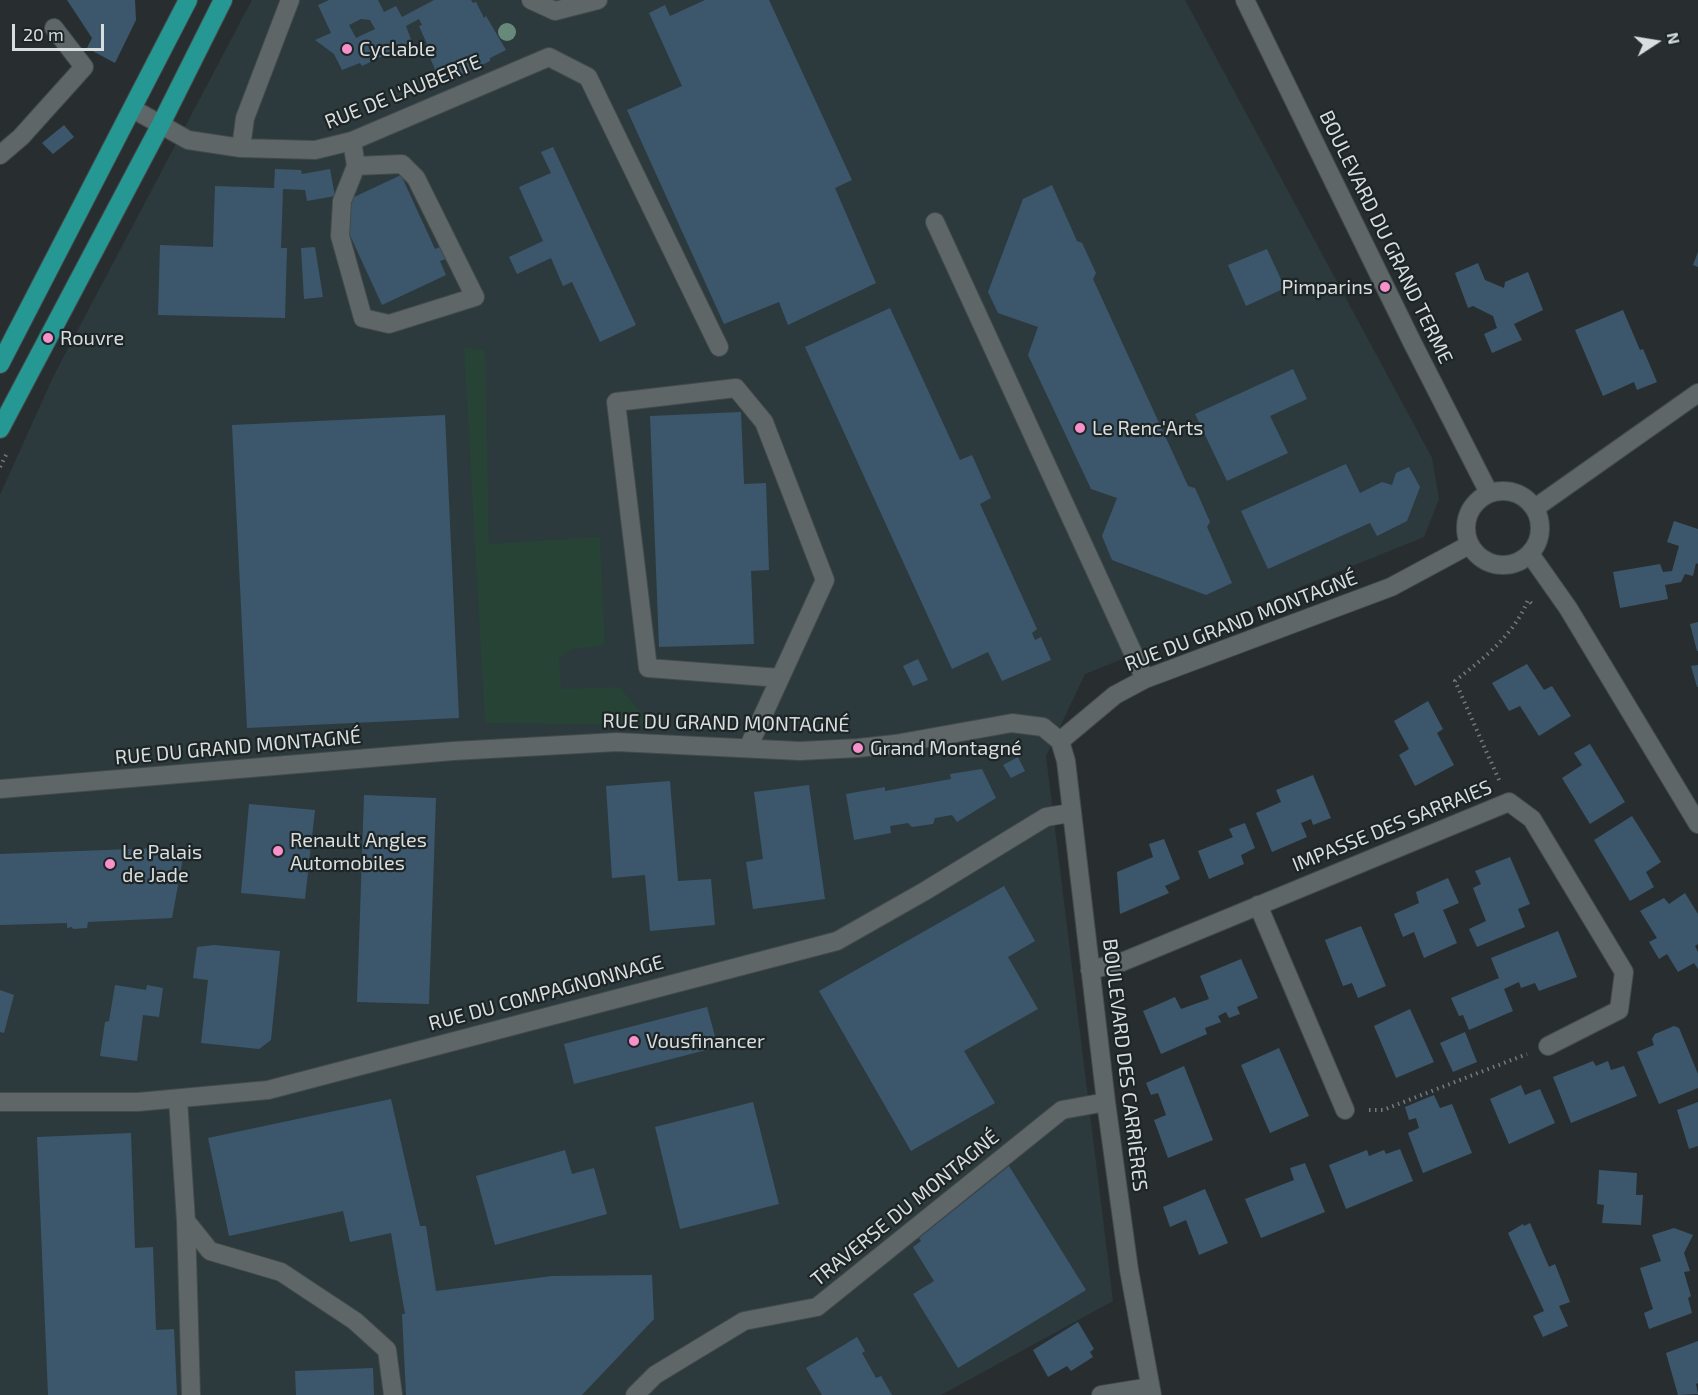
<!DOCTYPE html>
<html>
<head>
<meta charset="utf-8">
<style>
	body { margin:0 }
	#map { position:relative; width:1698px; height:1395px; overflow:hidden; background:#282e30; font-family:"Exo 2",sans-serif }
	canvas { display:block }
	.north { position:absolute; left:1626px; top:12px; width:60px; height:60px; -webkit-text-stroke:4px #1e2526; paint-order:stroke; rotate:78deg; font-size:16px; font-weight:700; line-height:24px; text-align:center; color:#d8ddde }
	.north::after { content:''; display:block; margin:auto; width:21px; height:27px; background:#d8ddde; clip-path:polygon(50% 0,100% 100%,50% 72%,0 100%) }
	.scale { position:absolute; left:12px; top:24px; width:92px; height:27px; box-sizing:border-box; border:3px solid #d8ddde; border-top:0; padding-left:8px; font-size:18px; line-height:21px; white-space:nowrap; color:#d8ddde; -webkit-text-stroke:4px #1e2526; paint-order:stroke }
</style>
</head>
<body>
<div id="map">
<canvas width="1698" height="1395"></canvas>
<div class="north">N</div>
<div class="scale">20 m</div>
</div>
<script>
const g = document.querySelector('canvas').getContext('2d');
g.lineJoin = 'round';
function paint(path, color) { g.fillStyle = color; g.fill(path, 'evenodd'); }
function trace(path, color, width, dash) { g.strokeStyle = color; g.lineWidth = width; g.lineCap = dash ? 'butt' : 'round'; g.setLineDash(dash || []); g.stroke(path); }
function label(font, color, halo, rows, align = 'center') {
  g.font = font + ' "Exo 2",sans-serif'; g.lineWidth = 4.5; g.setLineDash([]); g.textBaseline = 'middle'; g.strokeStyle = halo; g.fillStyle = color; for (const [text, x, y, turn = 0] of rows) {
    g.save(); g.translate(x, y); g.rotate((+turn || 0) * Math.PI / 180); g.textAlign = isNaN(turn) ? turn : align; if (halo) g.strokeText(text, 0, 0); g.fillText(text, 0, 0); g.restore();
  }
}
const built = new Path2D(`
	M252,0H1185L1432,458L1439,499L1424,537L1085,674L1046,756L1113,1301L941,1395H0V495L54,375Z`);
const green = new Path2D(`
	M464,347L485,350L489,544L600,537L605,645L571,649L559,659L561,689L619,687L652,725L485,723Z`);
const building = new Path2D(`
	M67,0H135L136,20L115,63L87,48L92,38Z
	M329,0H378L384,12L396,6L402,17L434,0H471L473,3L476,2L484,18L486,16L506,50L490,58V61L457,77L456,74L440,82L425,45L427,44L419,26L422,25L419,19L406,26L412,42L362,66L360,63L342,70L334,54L315,40L331,33L318,5ZM361,19L370,20L375,29L356,38L349,25Z
	M705,0H769L852,180L835,188L876,283L788,325L779,302L724,324L627,110L682,86L649,13L665,5L670,16Z
	M64,125L74,137L53,154L42,143Z
	M553,147L636,325L600,342L572,282L563,286L551,258L517,274L509,257L543,241L519,187L551,173L541,152Z
	M275,169L301,170L302,174L330,169L335,196L307,201L305,190L283,189L281,248H287L285,318L158,315L160,245L213,247L215,186L274,188Z
	M401,175L435,249L440,247L446,259L440,261L446,275L382,305L343,220L350,199Z
	M1052,185L1077,241L1082,243L1096,273L1093,279L1188,486L1195,488L1210,522L1207,527L1232,583L1206,595L1112,560L1102,536L1117,498L1091,489L1028,355L1038,327L998,313L988,292L1023,199Z
	M315,247L323,297L304,299L301,248Z
	M1267,249L1285,288L1246,306L1228,265Z
	M1698,252V267L1693,265Z
	M1478,263L1485,280L1504,288L1505,282L1528,272L1543,310L1514,324L1522,340L1492,353L1484,334L1497,328L1493,316L1473,306L1468,308L1455,273Z
	M890,308L960,460L972,455L991,498L980,504L1037,629L1032,633L1035,640L1041,637L1051,660L1002,681L988,652L952,669L805,347Z
	M1623,310L1640,350L1643,349L1657,382L1637,390L1634,382L1603,396L1575,330Z
	M1293,369L1307,399L1270,416L1288,453L1227,481L1195,414Z
	M741,412L744,484L766,483L769,570L751,571L754,644L659,647L650,416Z
	M445,415L459,718L247,728L232,425Z
	M1346,464L1360,493L1382,482L1392,485L1396,473L1409,467L1420,487L1407,521L1377,536L1370,523L1268,569L1241,511Z
	M1674,521L1698,529V564L1696,563L1693,576L1685,574L1681,582L1665,585L1668,599L1620,608L1613,572L1660,564L1663,572L1672,571L1679,546L1667,542Z
	M1698,622V651H1697L1690,624Z
	M918,659L928,680L913,686L903,666Z
	M1527,664L1544,690L1552,686L1571,716L1539,736L1520,706L1509,711L1492,683Z
	M1698,665V687H1697L1691,666Z
	M1428,701L1443,729L1437,733L1454,765L1415,786L1399,755L1409,749L1394,721Z
	M1590,744L1625,802L1590,824L1562,778L1582,765L1574,753Z
	M1018,757L1025,771L1011,778L1003,765Z
	M982,769L996,798L957,822L952,815L935,818L933,824L912,827L908,823L890,826L891,833L854,840L846,794L885,787V791L951,779L950,774Z
	M1313,775L1331,818L1313,825L1311,819L1301,823L1307,837L1272,852L1256,813L1281,802L1276,790Z
	M670,781L678,881L711,879L715,925L650,931L645,875L612,878L606,786Z
	M809,785L825,899L753,909L746,862L763,859L754,792Z
	M364,795L436,798L429,1004L357,1002Z
	M249,804L315,810L305,899L241,893Z
	M1632,816L1661,862L1646,872L1654,887L1630,901L1594,840Z
	M1245,823L1255,848L1241,855L1244,864L1209,879L1198,851L1233,837L1229,829Z
	M1164,839L1180,879L1165,886L1169,893L1120,914L1117,872L1153,857L1149,844Z
	M185,847L172,918L88,922L87,928L73,929L72,927L67,928V923L0,925V854Z
	M1510,857L1530,904L1518,909L1525,927L1477,947L1469,929L1486,921L1473,888L1481,884L1475,871Z
	M1448,878L1459,903L1443,910L1457,943L1424,958L1414,932L1403,937L1394,914L1419,903L1416,892Z
	M1004,886L1035,941L1008,957L1038,1009L964,1051L995,1103L911,1151L819,991Z
	M1685,893L1698,914V944L1695,946L1698,952V969L1694,963L1678,972L1667,954L1659,959L1649,942L1657,938L1640,911L1664,898L1669,904Z
	M1361,926L1386,986L1358,998L1352,983L1343,986L1325,940Z
	M1558,931L1577,977L1539,991L1535,983L1521,988L1519,982L1504,989L1513,1011L1469,1030L1463,1015L1459,1016L1451,998L1499,978L1491,958Z
	M214,945L280,951L271,1040L259,1049L201,1043L208,980L193,978L197,947Z
	M1241,959L1258,998L1237,1007L1240,1014L1229,1018L1226,1012L1218,1016L1221,1022L1205,1028L1207,1034L1161,1054L1143,1011L1175,997L1181,1009L1209,999L1200,976Z
	M115,985L146,990L147,985L163,988L159,1017L143,1015L137,1061L100,1056L105,1022L109,1021Z
	M0,990L14,995L4,1033L0,1032Z
	M707,1007L718,1047L574,1084L564,1044Z
	M1410,1009L1434,1062L1396,1078L1374,1026Z
	M1674,1026L1679,1028L1698,1074V1088L1659,1104L1637,1052L1654,1045L1652,1039L1655,1034Z
	M1465,1032L1477,1062L1453,1072L1440,1043Z
	M1279,1048L1309,1116L1270,1133L1241,1065Z
	M1593,1061L1596,1066L1608,1061L1611,1070L1624,1066L1637,1096L1571,1123L1553,1077Z
	M1184,1066L1213,1140L1168,1158L1154,1120L1166,1115L1158,1093L1151,1095L1146,1083Z
	M1521,1085L1525,1095L1540,1089L1555,1123L1509,1144L1490,1099Z
	M1434,1095L1440,1108L1452,1104L1472,1153L1423,1173L1408,1133L1419,1128L1416,1118L1409,1120L1405,1107Z
	M391,1099L420,1226H426L436,1291L552,1276L652,1275L654,1319L582,1395H406L402,1314H405L391,1233L350,1242L343,1211L229,1236L208,1138Z
	M753,1102L779,1204L680,1229L655,1127Z
	M1698,1102V1146L1689,1149L1677,1110Z
	M131,1133L135,1248L153,1247L156,1330L174,1329L177,1395H48L37,1137Z
	M1400,1149L1413,1181L1346,1209L1329,1165L1367,1150L1369,1156L1384,1150L1386,1154Z
	M565,1150L572,1174L594,1168L607,1214L495,1245L476,1176Z
	M1305,1163L1325,1212L1261,1238L1245,1199L1294,1180L1290,1168Z
	M1009,1166L1086,1290L958,1368L913,1294L934,1281L913,1247L921,1241L919,1238Z
	M1599,1170L1637,1173L1636,1195H1643L1641,1225L1602,1223L1604,1205L1597,1204Z
	M1205,1189L1228,1243L1199,1255L1186,1220L1170,1227L1163,1207Z
	M1530,1223L1549,1267L1555,1264L1570,1302L1559,1306L1568,1326L1543,1337L1533,1316L1544,1311L1508,1233L1523,1224L1524,1226Z
	M1674,1228L1693,1235L1684,1253L1690,1271L1684,1272L1691,1296L1688,1298L1692,1313L1649,1329L1644,1313L1653,1309L1640,1268L1661,1261L1652,1235Z
	M1078,1322L1094,1349L1090,1352L1093,1357L1071,1371L1067,1366L1048,1377L1033,1350Z
	M857,1337L865,1351L862,1353L876,1378L881,1376L892,1395H822L806,1368Z
	M1698,1341V1383L1696,1384L1698,1394L1678,1395L1666,1353Z
	M373,1368L374,1395H296L295,1371Z`);
const path = new Path2D(`
	M0,467L7,453
	M1499,780L1455,681C1484,658 1514,635 1528,600L1533,605
	M1369,1110H1383L1527,1054`);
const minor = new Path2D(`
	M531,0L555,11L598,0
	M1245,0L1412,342L1489,493
	M133,109L188,140L241,148L315,150L352,141L549,57L588,77L719,347
	M352,141L356,166L342,201L340,236L363,318L389,324L475,297L416,178L402,164L356,166
	M241,148L245,118L290,0
	M0,155L21,137L84,67L54,28
	M935,222L1145,679
	M1466 528a37 37 0 1 1 74 0a37 37 0 1 1-74 0Z
	M1535,508L1698,393
	M1530,554L1568,608L1698,824
	M1060,741L1066,761L1106,1102L1129,1270L1152,1395
	M1060,741L1115,695L1145,679L1391,587L1469,545
	M748,748L825,580L764,422L736,388L616,402L648,668L780,678
	M0,789L453,751L617,742L800,751L858,748L895,744L1012,723L1043,727L1060,741
	M1258,905L1345,1110
	M1090,970L1122,962L1509,802L1532,819L1624,972L1619,1010L1548,1046
	M178,1099L186,1221L210,1251L281,1272L355,1321L387,1350L393,1395
	M0,1102H138L268,1090L837,941L925,891L1046,817L1070,813
	M186,1221L191,1395
	M635,1395L655,1375L744,1321L817,1307L1062,1110L1106,1102
	M1101,1395L1150,1387`);
const major = new Path2D(`
	M0,364L188,0
	M0,429L160,126L223,0`);
const trees = [
	[507,32]
];
const markers = [
	[347,49,6,"#f890cb"],
	[1385,287,6,"#f890cb"],
	[48,338,6,"#f890cb"],
	[1080,428,6,"#f890cb"],
	[858,748,6,"#f890cb"],
	[278,851,6,"#f890cb"],
	[110,864,6,"#f890cb"],
	[634,1041,6,"#f890cb"]
];
const poiNames = [
	["Cyclable",359,49],
	["Pimparins",1373,287,"right"],
	["Rouvre",60,338],
	["Le Renc'Arts",1092,428],
	["Grand Montagné",870,748],
	["Renault Angles",290,840],
	["Automobiles",290,863],
	["Le Palais",122,852],
	["de Jade",122,875],
	["Vousfinancer",646,1041]
];
const streetNames = [
	["RUE DE L'AUBERTE",403,92,-22],
	["BOULEVARD DU GRAND TERME",1386,237,64],
	["RUE DU GRAND MONTAGNÉ",1241,621,-21],
	["RUE DU GRAND MONTAGNÉ",726,723,1],
	["RUE DU GRAND MONTAGNÉ",238,747,-5],
	["IMPASSE DES SARRAIES",1392,826,-22],
	["RUE DU COMPAGNONNAGE",546,993,-15],
	["BOULEVARD DES CARRIÈRES",1125,1065,83],
	["TRAVERSE DU MONTAGNÉ",905,1208,-39]
];
paint(built, '#2c3a3e');
paint(green, '#264335');
paint(building, '#3c576b');
trace(minor, '#444a4b', 20);
trace(major, '#444a4b', 20);
trace(path, '#757a7c', 4, [1.5, 4.5]);
trace(minor, '#5e6668', 18);
trace(major, '#269893', 18);
g.fillStyle = '#668979';
for (const [x, y] of trees) { g.beginPath(); g.arc(x, y, 9, 0, 2 * Math.PI); g.fill(); }
for (const [x, y, r, color] of markers) { const dot = new Path2D(); dot.arc(x, y, r, 0, 2 * Math.PI); g.fillStyle = color; g.fill(dot); trace(dot, '#1e2526', 2); }
label('20px', '#d8ddde', '#1e2526', poiNames, 'left');
label('20px', '#d8ddde', '#1e2526', streetNames);
</script>
</body>
</html>
